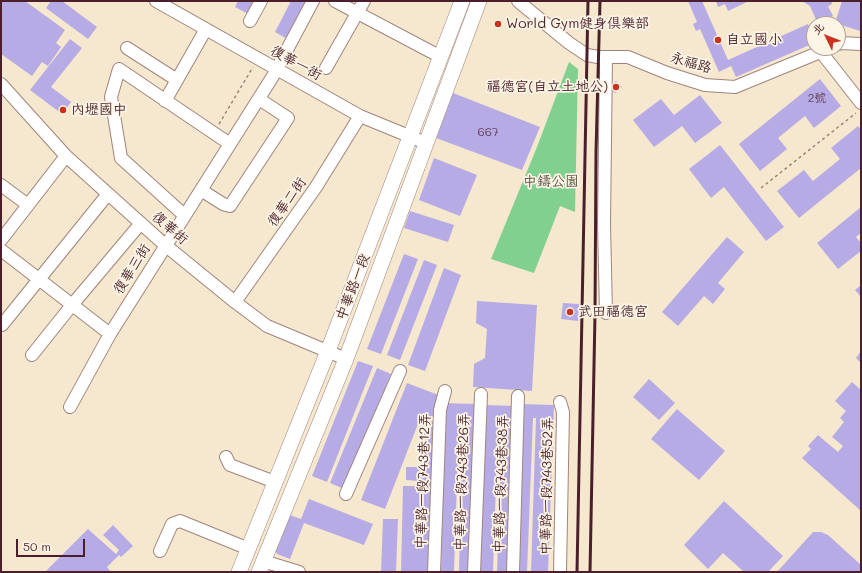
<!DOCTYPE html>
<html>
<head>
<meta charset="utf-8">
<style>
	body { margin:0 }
	#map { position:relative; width:862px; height:573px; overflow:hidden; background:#f5e8ce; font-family:Mali,"LXGW WenKai TC",sans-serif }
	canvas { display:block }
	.frame { position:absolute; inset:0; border:2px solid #4a1f2b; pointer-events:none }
	.north { position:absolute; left:806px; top:16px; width:40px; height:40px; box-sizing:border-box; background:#fcf5e5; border:1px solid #b59f9b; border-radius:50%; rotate:313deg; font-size:11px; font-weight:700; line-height:16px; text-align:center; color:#4a1f2b }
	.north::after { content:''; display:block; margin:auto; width:14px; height:18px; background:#c8321e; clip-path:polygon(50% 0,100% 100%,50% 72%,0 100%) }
	.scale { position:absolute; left:16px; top:539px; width:69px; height:18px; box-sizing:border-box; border:2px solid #4a1f2b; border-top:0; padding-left:5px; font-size:12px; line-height:14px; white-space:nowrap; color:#4a1f2b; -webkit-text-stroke:3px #fcf5e5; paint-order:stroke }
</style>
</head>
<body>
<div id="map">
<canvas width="862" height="573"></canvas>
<div class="frame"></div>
<div class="north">北</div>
<div class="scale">50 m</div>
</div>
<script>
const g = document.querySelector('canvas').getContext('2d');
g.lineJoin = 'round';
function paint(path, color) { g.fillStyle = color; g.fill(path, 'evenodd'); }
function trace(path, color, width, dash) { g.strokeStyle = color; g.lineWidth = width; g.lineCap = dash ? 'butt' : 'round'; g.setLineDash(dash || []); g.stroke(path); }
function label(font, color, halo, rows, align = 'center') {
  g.font = font + ' Mali,"LXGW WenKai TC",sans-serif'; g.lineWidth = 3.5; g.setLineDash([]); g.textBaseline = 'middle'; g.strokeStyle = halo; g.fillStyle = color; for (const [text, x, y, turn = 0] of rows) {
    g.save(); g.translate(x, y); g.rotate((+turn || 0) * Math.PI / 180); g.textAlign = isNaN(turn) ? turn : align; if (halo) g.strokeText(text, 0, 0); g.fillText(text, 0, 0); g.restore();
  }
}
const green = new Path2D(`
	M569,62L578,69L575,212L560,206L534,273L491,259L537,147Z`);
const building = new Path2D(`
	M1,1H25L65,30L56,43L61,47L48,66L42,62L32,76L1,54Z
	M51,1H62L97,27L88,39L46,8Z
	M238,1H259L252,16L235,7Z
	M291,1H308L289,40L275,32Z
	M688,1H702L728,60L808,24L814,37V43L736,77L731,66L719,72L700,29L696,31L693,24L697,22Z
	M716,1H749L728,11L725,4L718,7Z
	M802,1H833L831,5L828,6L833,16L829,18L831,23L818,24L810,6Z
	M842,1H861V28L860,31L835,23Z
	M70,39L82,48L51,87L71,102L62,114L30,90Z
	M820,79L841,106L814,128L805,116L778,138L787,149L760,171L739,144Z
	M616,81L622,87L615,93L609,87Z
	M453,93L540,127L522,170L436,138Z
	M700,95L722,123L695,143L682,126L654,147L633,120L661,99L674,115Z
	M858,126L861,130V168L799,218L777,191L804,170L813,181L840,159L831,148Z
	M720,145L784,227L766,241L724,187L711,198L689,169Z
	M434,158L477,175L460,216L419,200Z
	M861,207V233L856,237L861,243V251L838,269L817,243Z
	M410,211L454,225L448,242L404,228Z
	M727,237L744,252L718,283L725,289L713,304L704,296L678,326L662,312Z
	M404,254L418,259L381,354L367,349Z
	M424,260L437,265L400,360L387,355Z
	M444,268L461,275L425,371L408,365Z
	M861,285V297L855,290Z
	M477,301L537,305L532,391L473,387L474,364L485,358L487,329L476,323Z
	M563,303L579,304L578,321L561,319Z
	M861,351V363L856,358Z
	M358,361L373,366L327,482L312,476Z
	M377,368L391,374L344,489L330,483Z
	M649,379L675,403L659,420L633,397Z
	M852,382L861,390V511L802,458L811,449L808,446L818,435L838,452L843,446L832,437L844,422L840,418L846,411L835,401Z
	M407,383L441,396L431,420L421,416L385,509L361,500Z
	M442,403L478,404L472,572H459L463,419H459L454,572H441L445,422Z
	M519,404L554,405L548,572H531L536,418H533L527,572H514Z
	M485,405L516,406L511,572H497L502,423H498L493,572H480Z
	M677,409L725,451L699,480L651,439Z
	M422,421L437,422L433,572H401L403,486H419V481L406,480V467H420Z
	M309,499L373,524L364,545L304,523L290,559L277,554L274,547L287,514L301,519Z
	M724,501L783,556L768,572H744L723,553L708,569L684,545Z
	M383,519H398L396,572H381Z
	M113,525L133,546L121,557L119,555L107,567L110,571L109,572H45L88,529L116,554L119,550L103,535Z
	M813,532H821L828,535L861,565V572H777Z`);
const path = new Path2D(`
	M219,124L253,67
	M761,188L856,113`);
const minor = new Path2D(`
	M156,1L360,116L426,143
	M335,1L441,57
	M518,1L569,43L587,55L598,57H628L667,73L705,85L735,87L830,48
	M250,21L261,1
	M838,44L841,43L861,44
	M127,48L177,80
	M821,52L861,103
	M606,57L604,224L606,313
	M326,68L364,1
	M1,84L66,156L165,245L235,302L267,326L346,359
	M165,101L206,29
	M1,185L28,205
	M201,190L223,204L230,206L288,118L259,99
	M184,215L121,158L111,97L119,69L230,144
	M1,240L66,156
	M1,250L110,334
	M235,302L316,187L360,116
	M2,325L108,194
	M32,355L72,305L141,223
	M560,402L563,412L560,572
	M70,407L110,334L273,76L313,1
	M226,457L230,465L275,482
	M346,494L400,371
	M160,551L172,524L180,521L249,549
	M263,561L299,572
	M434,572L440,410L445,391
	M474,572L481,394
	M513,572L518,396`);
const major = new Path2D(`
	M239,572L328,351L462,1
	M259,572L346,359L479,1`);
const rail = new Path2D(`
	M577,572L588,1
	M590,572L595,314L596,152L600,1`);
const markers = [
	[498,24,4,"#c8321e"],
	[718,40,4,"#c8321e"],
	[616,87,4,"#c8321e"],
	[63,110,4,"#c8321e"],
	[570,312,4,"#c8321e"]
];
const numberNames = [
	["2號",817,98],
	["667",488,132]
];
const poiNames = [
	["World Gym健身俱樂部",506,24],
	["自立國小",726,40],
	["福德宮(自立土地公)",608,87,"right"],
	["內壢國中",71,110],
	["武田福德宮",578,312]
];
const streetNames = [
	["復華一街",296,63,29],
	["永福路",691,63,16],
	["復華二街",287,202,-55],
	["復華街",170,228,41],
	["復華三街",132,269,-58],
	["中華路一段",353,287,-69],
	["中華路一段743巷12弄",423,481,-88],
	["中華路一段743巷26弄",462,482,-88],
	["中華路一段743巷38弄",501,484,-88],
	["中華路一段743巷52弄",547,486,-89]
];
const parkNames = [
	["中鑄公園",551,182]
];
paint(green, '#81d08f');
paint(building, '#b7abe5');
trace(minor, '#a0847c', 14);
trace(major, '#a0847c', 16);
trace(path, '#a0847c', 1.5, [3, 3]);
trace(minor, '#fff', 12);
trace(major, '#fff', 15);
trace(rail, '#4a1f2b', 3);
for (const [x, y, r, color] of markers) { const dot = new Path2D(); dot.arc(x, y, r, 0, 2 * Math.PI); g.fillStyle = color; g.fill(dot); trace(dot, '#fcf5e5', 1.5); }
label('12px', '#65425a', null, numberNames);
label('14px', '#4a1f2b', '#fcf5e5', poiNames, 'left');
label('14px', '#4a1f2b', '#fcf5e5', streetNames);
label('14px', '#5a5449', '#fcf5e5', parkNames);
</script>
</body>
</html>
